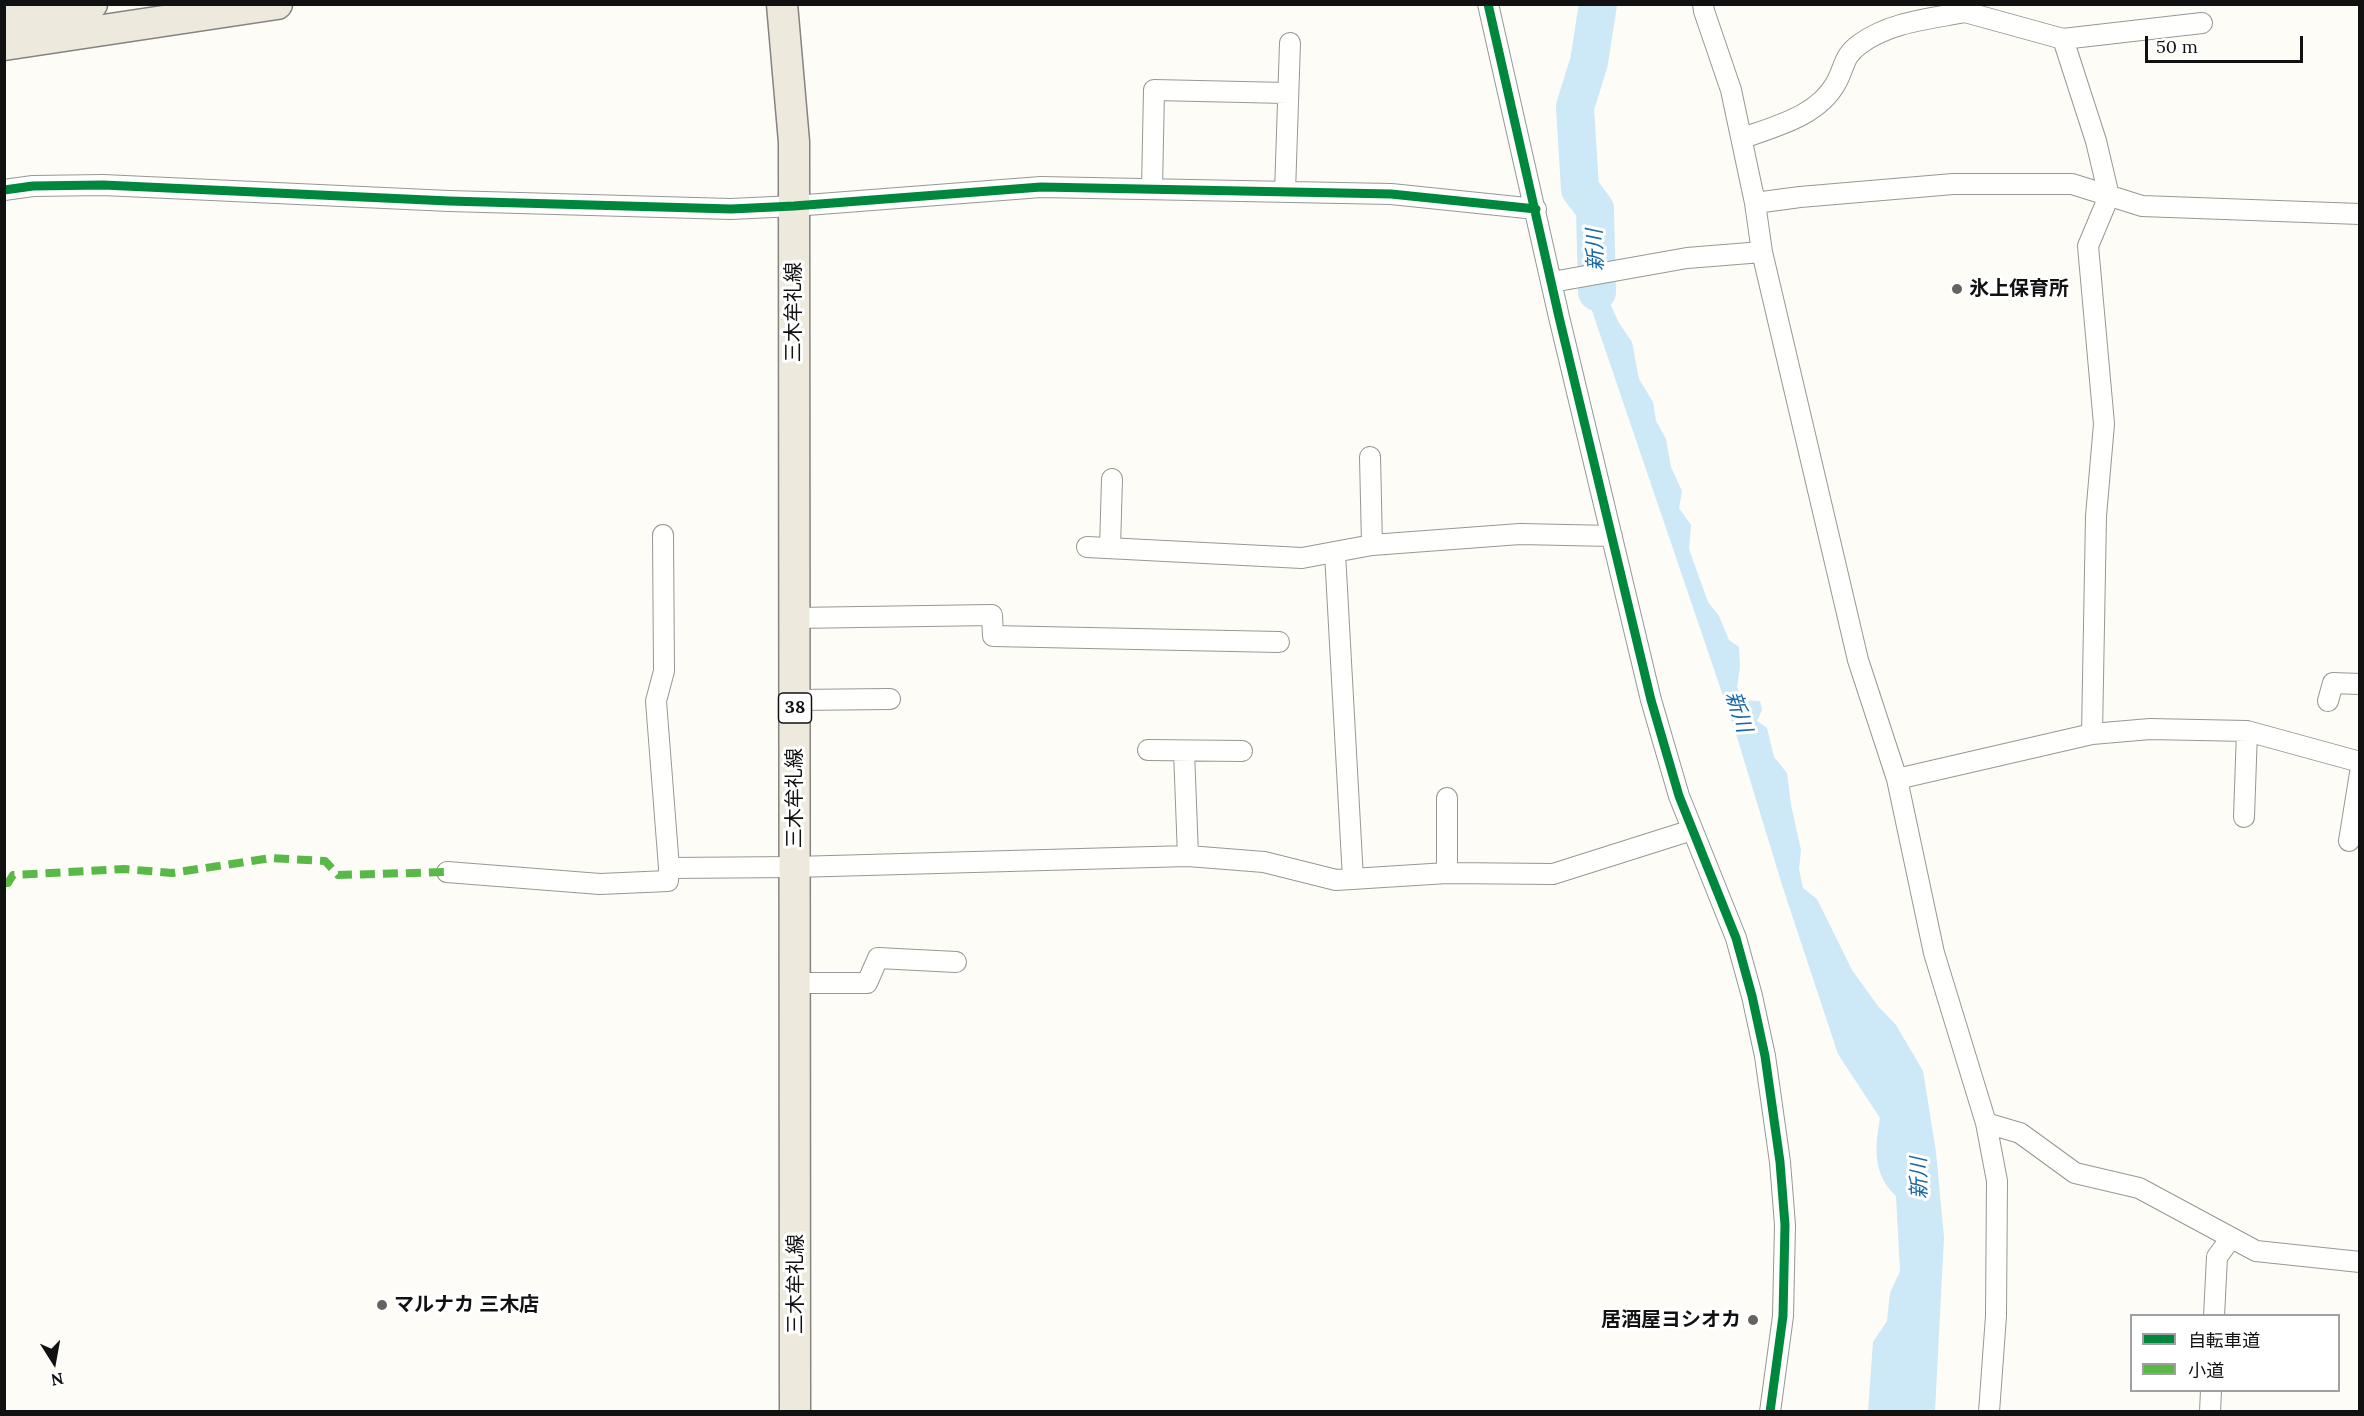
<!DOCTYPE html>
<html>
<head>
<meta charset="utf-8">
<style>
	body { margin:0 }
	#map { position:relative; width:2364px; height:1416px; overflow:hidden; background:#fdfcf7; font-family:Lora,"Noto Sans JP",serif }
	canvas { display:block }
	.frame { position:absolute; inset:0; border:6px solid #111; pointer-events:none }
	.legend { position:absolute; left:2130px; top:1314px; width:210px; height:78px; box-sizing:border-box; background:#fff; border:2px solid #a0a0a0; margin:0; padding:8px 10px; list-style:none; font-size:18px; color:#111 }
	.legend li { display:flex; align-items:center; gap:12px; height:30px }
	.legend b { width:30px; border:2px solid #a0a0a0 }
	.north { position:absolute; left:24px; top:1332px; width:60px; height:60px; -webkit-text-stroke:4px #fff; paint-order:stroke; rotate:169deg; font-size:16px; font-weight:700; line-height:24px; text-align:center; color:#111 }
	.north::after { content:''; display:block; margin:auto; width:21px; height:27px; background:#111; clip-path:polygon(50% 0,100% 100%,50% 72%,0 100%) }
	.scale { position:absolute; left:2145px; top:36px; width:158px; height:27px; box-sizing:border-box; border:3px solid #111; border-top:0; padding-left:8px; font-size:18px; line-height:21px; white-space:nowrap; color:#111; -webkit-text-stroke:4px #fff; paint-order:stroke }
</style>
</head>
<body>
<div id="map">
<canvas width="2364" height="1416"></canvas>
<div class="frame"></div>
<ul class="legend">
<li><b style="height:8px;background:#00873e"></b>自転車道</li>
<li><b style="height:8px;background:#58b947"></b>小道</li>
</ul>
<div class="north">N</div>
<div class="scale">50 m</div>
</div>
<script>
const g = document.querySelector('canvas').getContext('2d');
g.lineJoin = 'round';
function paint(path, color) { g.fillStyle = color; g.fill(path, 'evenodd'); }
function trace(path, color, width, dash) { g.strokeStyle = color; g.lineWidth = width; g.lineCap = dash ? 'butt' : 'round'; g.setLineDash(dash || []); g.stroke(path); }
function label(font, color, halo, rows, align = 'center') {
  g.font = font + ' Lora,"Noto Sans JP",serif'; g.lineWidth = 6; g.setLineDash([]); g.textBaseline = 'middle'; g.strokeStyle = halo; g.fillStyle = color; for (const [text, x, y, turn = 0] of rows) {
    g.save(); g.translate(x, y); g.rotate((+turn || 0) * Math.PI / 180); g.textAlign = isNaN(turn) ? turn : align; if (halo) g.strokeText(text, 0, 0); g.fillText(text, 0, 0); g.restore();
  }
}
const water = new Path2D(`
	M1596,242L1608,299L1619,323L1632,342L1639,379L1653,402L1656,421L1666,439L1671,467L1682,491L1679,508L1691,525L1689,549L1708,602L1719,616L1729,640L1739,647L1740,667L1737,687L1742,700L1760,701L1762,710L1757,721L1767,728L1774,757L1787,773L1791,805L1801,850L1799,869L1803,888L1817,899L1852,970L1878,1006L1896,1025L1923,1071L1936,1152L1944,1237L1935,1411H1868L1873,1342L1887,1321L1890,1293L1900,1271L1896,1196C1872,1174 1875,1147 1880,1118L1838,1054L1783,888L1736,734L1586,293L1581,243Z`);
const river = new Path2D(`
	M1597,292L1595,209L1580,189L1575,107L1589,62L1598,4`);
const minor = new Path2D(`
	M1488,4L1559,317L1651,700L1679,796L1736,938L1752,996L1765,1056L1780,1162L1785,1225L1783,1316L1770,1412
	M1703,4L1704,11L1731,90L1755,203
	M1964,4L1965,12L2063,39L2096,141L2109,196L2088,246L2104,424L2096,516L2092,734
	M2063,39L2202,23
	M1743,138C1776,126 1818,116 1836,83C1845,67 1843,56 1860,44C1890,22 1929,19 1965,12
	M1152,189L1154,90L1287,93
	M4,190L33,186L103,185L449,201L731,209L794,206L1041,187L1391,194L1536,209
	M1285,192L1290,43
	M1762,252L1858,660L1897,779L1934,953L1986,1123L1997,1181L1996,1316L1989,1412
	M1552,282L1687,258L1762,252L1755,203L1800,197L1953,184H2072L2142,206L2360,214
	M1370,457L1372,545
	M663,535L664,671L656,701L669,868
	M1087,547L1302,558L1372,545L1520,534L1612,536
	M1110,548L1112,479
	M1335,553L1353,879
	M795,618L992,615L993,636L1279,642
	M795,700L890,699
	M2328,701L2333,683L2360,684
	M1148,750L1242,751
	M1184,751L1188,856
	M1897,779L2092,734L2150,729L2247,731L2360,762
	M2244,817L2247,731
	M2349,841L2360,773
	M447,872L600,884L668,881L669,868L795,867L1188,856L1264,862L1336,880L1447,873L1553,874L1692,830
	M1447,873V798
	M795,983H867L878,958L956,962
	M1986,1123L2020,1133L2075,1173L2139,1188L2256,1251L2360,1262
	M2214,1316L2217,1257L2231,1238
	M2210,1412L2211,1390`);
const primary = new Path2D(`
	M782,4L794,142L795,1412
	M4,17L92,4
	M4,45L277,4`);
const quiet = new Path2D(`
	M4,883H8L13,875L124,869L172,873L271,858L325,861L338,875L447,872`);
const cycleway = new Path2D(`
	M1488,4L1559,317L1651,700L1679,796L1736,938L1752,996L1765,1056L1780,1162L1785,1225L1783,1316L1770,1412
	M4,190L33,186L103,185L449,201L731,209L794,206L1041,187L1391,194L1536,209`);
const markers = [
	[1957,289,6,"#646362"],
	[382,1305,6,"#646362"],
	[1753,1320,6,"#646362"]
];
const shields = [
	[795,708,33]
];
const shieldNames = [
	["38",795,708]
];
const poiNames = [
	["氷上保育所",1969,289],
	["マルナカ 三木店",394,1305],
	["居酒屋ヨシオカ",1741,1320,"right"]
];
const streetNames = [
	["三木牟礼線",794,312,-90],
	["三木牟礼線",795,798,-90],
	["三木牟礼線",796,1284,-90]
];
const waterNames = [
	["新川",1596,250,-92],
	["新川",1738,712,72],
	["新川",1920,1178,-91]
];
paint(water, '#cde8f7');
trace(river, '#cde8f7', 38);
trace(minor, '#979795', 22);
trace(primary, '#858482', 33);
trace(minor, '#fffffe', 20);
trace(primary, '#ede9dc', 30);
trace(quiet, '#58b947', 8, [15, 8]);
trace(cycleway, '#00873e', 9);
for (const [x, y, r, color] of markers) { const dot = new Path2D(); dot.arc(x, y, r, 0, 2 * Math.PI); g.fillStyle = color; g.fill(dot); trace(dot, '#fff', 2); }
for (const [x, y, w] of shields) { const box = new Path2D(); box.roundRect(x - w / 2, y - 15, w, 30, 4.5); g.fillStyle = '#fff'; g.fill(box); trace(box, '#111', 1.5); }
label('bold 18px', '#111', null, shieldNames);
label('bold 20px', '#111', '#fff', poiNames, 'left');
label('20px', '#111', '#fff', streetNames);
label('italic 21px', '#1768a6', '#fff', waterNames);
</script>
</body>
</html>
